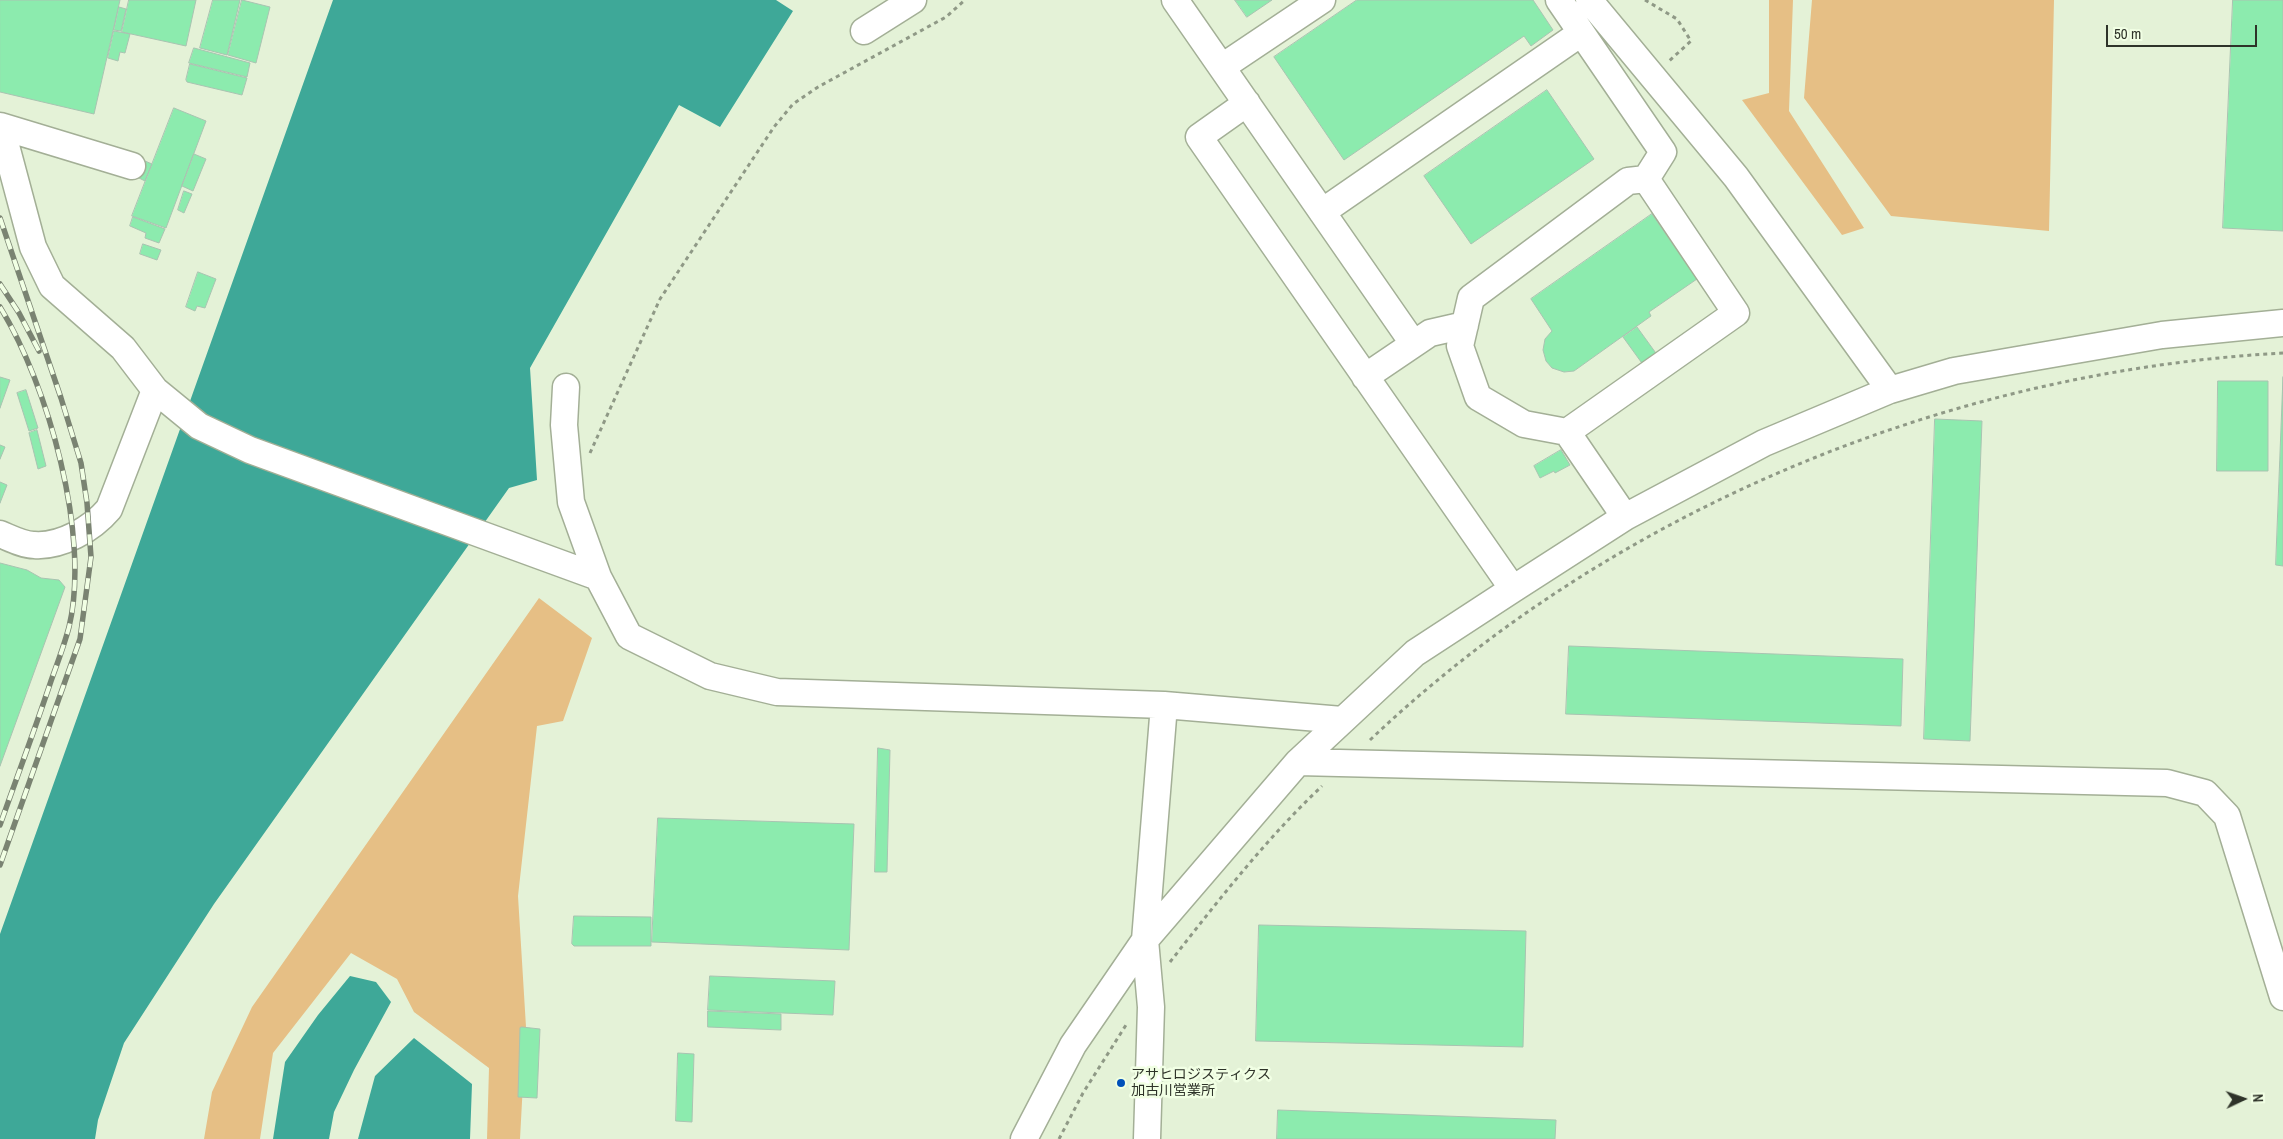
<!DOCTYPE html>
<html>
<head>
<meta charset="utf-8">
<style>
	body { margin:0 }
	#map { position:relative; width:2283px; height:1139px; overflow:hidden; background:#e4f2d7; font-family:"Archivo Narrow",sans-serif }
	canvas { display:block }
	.north { position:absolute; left:2218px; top:1074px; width:50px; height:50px; -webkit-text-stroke:4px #f1ffe4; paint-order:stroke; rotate:87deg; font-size:14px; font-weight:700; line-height:20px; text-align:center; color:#2e3329 }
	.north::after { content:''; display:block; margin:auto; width:18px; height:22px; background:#2e3329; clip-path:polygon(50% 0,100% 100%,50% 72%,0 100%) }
	.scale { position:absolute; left:2106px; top:25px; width:151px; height:22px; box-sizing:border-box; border:2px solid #2e3329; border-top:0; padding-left:6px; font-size:15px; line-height:18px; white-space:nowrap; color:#2e3329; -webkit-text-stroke:4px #f1ffe4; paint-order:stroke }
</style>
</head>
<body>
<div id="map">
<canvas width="2283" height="1139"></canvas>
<div class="north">N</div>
<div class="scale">50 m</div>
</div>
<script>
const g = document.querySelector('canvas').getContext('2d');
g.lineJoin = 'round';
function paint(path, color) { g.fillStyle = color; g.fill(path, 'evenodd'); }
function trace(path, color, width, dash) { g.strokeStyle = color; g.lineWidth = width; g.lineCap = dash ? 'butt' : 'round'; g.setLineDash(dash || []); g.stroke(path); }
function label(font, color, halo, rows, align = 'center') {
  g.font = font + ' "Archivo Narrow","Noto Sans JP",sans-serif'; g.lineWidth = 5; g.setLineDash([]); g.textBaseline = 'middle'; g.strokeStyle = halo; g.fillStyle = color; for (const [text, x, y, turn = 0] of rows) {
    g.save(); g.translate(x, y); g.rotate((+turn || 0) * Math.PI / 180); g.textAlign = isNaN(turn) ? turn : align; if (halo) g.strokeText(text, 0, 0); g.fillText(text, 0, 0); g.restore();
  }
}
const green = new Path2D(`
	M1769,0H1793L1789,111L1864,228L1842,235L1742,100L1769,93Z
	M1812,0H2054L2049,231L1891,216L1804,98Z
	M539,598L592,638L563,721L537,726L518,896L526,1027L520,1139H487L489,1068L414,1012L397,979L351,953L273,1053L260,1139H204L212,1092L252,1007Z`);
const water = new Path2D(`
	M333,0H776L793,11L720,127L679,105L530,368L537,480L509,488L214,904L124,1043L98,1120L95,1139H0V934Z
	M350,976L376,982L391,1002L354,1070L334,1112L329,1139H273L285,1062L318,1015Z
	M414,1038L472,1084L470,1139H358L375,1076Z`);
const building = new Path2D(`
	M0,0H120L94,114L0,92Z
	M129,0H196L186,46L122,32Z
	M213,0H240L227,55L200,48Z
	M242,0L270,7L256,63L228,55Z
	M1235,0H1272L1247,17Z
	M1357,0H1533L1553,30L1531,46L1524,36L1344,160L1274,57Z
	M2233,0H2283V231L2223,228Z
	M119,7L126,9L121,31L114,30Z
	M114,31L130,34L125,53L120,52L118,61L108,58Z
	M194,48L250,63L247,77L189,63Z
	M190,64L247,78L242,95L187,82L186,80Z
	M1547,90L1594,159L1471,244L1424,176Z
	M174,108L206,121L166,228L132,216Z
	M194,154L206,159L193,191L182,186Z
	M145,161L152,164L145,181L139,178Z
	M184,191L192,194L184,213L178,210Z
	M1652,214L1697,279L1649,312L1651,316L1574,371L1564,372L1552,368L1546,361L1543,350L1545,339L1552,331L1531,299Z
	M133,217L165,229L159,243L145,238L146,233L130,226Z
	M143,244L161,250L157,260L140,254Z
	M198,272L216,279L205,308L197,306L195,311L186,307Z
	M1637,327L1658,356L1644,366L1623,337Z
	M0,377L10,380L0,408Z
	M2283,377V566L2276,565Z
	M2218,381H2268V471H2217Z
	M26,390L38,428L29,431L17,393Z
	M1935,419L1982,421L1970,741L1924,739Z
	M37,430L46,466L38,469L29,433Z
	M0,445L5,447L0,459Z
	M1561,450L1570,465L1555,473L1554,471L1540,478L1534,466Z
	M0,482L7,485L0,503Z
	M0,563L27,570L41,578L59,580L65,587L0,766Z
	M1569,646L1903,659L1901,726L1566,714Z
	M878,748L890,750L887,872H875Z
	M658,818L854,824L849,950L652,942Z
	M574,916L651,917V946H574L572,944Z
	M1259,925L1526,931L1523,1047L1256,1041Z
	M710,976L835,981L833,1015L708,1010Z
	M708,1011L781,1014V1030L708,1027Z
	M522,1027L540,1029L537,1098L518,1097L520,1028Z
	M678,1053L694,1054L692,1122L676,1121Z
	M1278,1110L1556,1120L1555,1139H1277Z`);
const path = new Path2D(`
	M1645,0L1677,19L1691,41L1668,62
	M590,453L660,299L774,127L793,104L818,87L946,17L965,0
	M1370,740C1613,509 1950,371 2283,353
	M1170,962C1218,901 1265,840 1322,786
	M1059,1139L1083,1093L1126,1025`);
const minor = new Path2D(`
	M1175,0L1413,343
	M1559,0L1663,152L1646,179
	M1589,0L1736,177L1890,390
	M864,31L913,0
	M1222,67L1322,0
	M1247,103L1199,137L1513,589
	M0,126L132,166
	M1,127L33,247L52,286L123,348L155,390L199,426L250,450L598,577L629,636L710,676L777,692L1164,705L1342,720
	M1646,179L1736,313L1567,432L1524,424L1478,397L1460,346L1471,298L1628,181Z
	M1322,212L1581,33
	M1365,377L1430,333L1465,325
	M566,387L564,425L571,502L598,577
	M1567,432L1625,517
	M0,534C10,538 23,545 34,545C61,547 92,529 109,509L155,390
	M1298,762L2167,783L2205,793L2227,816L2283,997
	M1024,1139L1073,1045L1145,940L1298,762L1415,653L1513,589L1625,517L1764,443L1890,390L1954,371L2162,335L2283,323
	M1147,1139L1151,1007L1145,940L1164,705`);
const rail = new Path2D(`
	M0,218L61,398L81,463L87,503L91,557L80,639L0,865
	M0,284L19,313L39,351
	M0,307C48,385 91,536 69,627C64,646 57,664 51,681C35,729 17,777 0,825`);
const markers = [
	[1121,1083,5,"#0050b9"]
];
const poiNames = [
	["アサヒロジスティクス",1131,1075],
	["加古川営業所",1131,1091]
];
paint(green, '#e6bf85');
paint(water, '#3ea898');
paint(building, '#8cebae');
trace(building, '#a9c3b1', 1);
trace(minor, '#a3af96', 29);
trace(path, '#8f9986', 3, [4, 4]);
trace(minor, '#fff', 26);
trace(rail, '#7a8372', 5.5);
trace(rail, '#f1ffe4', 4, [11]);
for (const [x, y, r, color] of markers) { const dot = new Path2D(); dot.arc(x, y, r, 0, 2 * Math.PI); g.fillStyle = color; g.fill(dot); trace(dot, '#f1ffe4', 2); }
label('14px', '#2e3329', '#f1ffe4', poiNames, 'left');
</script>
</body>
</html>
